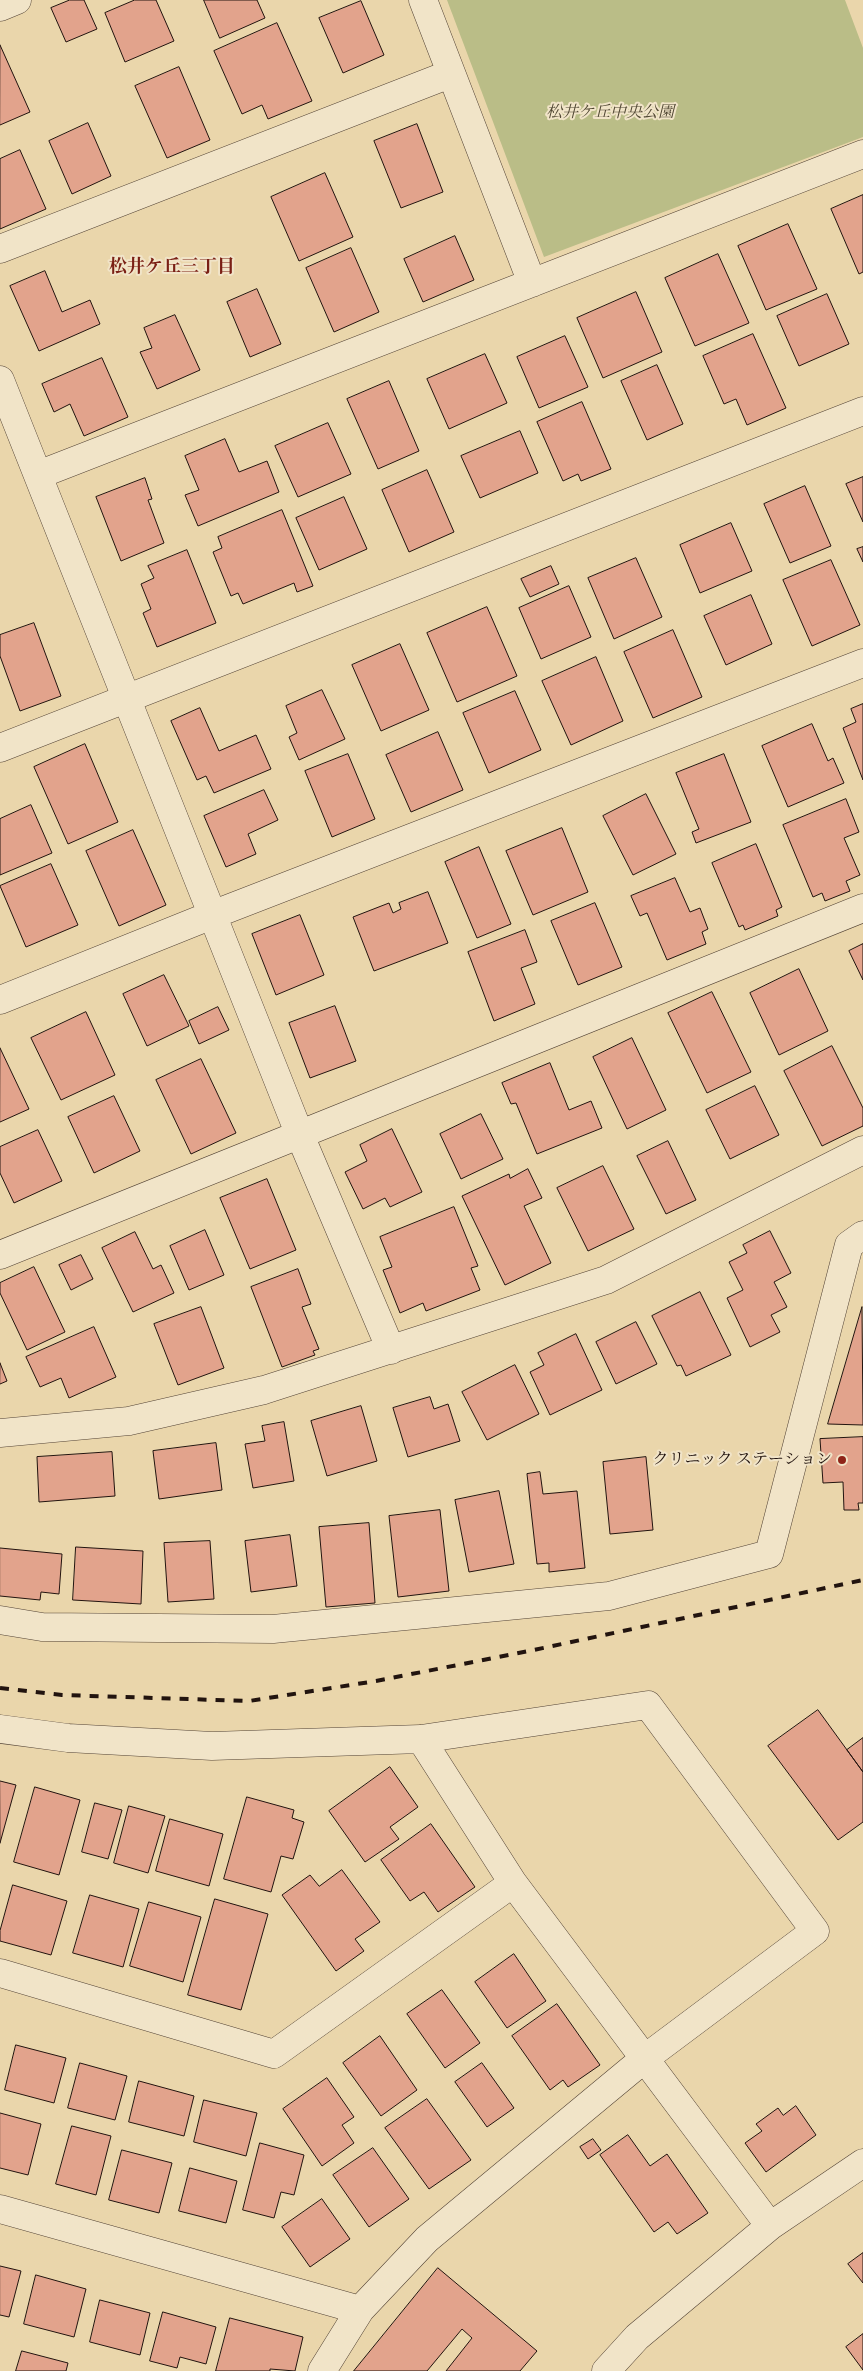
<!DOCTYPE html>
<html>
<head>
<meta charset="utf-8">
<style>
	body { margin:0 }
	canvas { display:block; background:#ead6ab }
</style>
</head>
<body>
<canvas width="863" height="2371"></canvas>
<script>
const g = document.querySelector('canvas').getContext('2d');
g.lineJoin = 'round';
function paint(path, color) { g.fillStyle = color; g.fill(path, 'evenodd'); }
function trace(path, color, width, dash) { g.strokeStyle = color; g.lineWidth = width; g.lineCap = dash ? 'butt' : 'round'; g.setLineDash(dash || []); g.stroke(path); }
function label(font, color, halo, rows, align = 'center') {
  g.font = font + ' "Gentium Book Plus","Noto Serif JP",serif'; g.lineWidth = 4; g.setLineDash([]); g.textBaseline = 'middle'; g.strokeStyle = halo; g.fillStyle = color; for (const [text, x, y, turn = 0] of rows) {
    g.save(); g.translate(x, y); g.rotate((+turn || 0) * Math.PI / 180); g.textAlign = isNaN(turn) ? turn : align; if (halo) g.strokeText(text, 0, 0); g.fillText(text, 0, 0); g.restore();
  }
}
const green = new Path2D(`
	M447,0H845L863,48V137L544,257Z`);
const building = new Path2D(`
	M70,0H84L97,29L66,42L51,8Z
	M135,0H156L174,41L125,62L105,13Z
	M204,0H257L265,18L220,38Z
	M361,1L384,55L343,73L319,18Z
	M277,23L312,101L268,119L262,105L242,114L214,51Z
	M0,45L30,112L0,125Z
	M179,67L210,140L167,158L135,86Z
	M88,123L111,176L72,194L49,141Z
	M417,124L443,192L401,208L374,141Z
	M20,150L46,209L0,229V159Z
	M325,173L353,237L299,261L271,197Z
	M863,195V272L859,274L831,209Z
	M788,224L817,289L766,310L738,246Z
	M455,236L474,280L423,302L404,259Z
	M351,248L379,312L334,332L306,268Z
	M718,254L749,323L695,346L665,278Z
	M45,271L62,312L90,300L100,324L39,351L10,286Z
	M257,289L281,344L250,357L227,302Z
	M636,292L662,352L603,378L577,318Z
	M827,294L849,344L799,366L777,316Z
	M175,315L200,370L157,389L140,352L152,348L144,328Z
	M753,334L786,408L747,425L736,399L724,404L703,356Z
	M565,336L588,387L539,408L517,357Z
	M485,354L507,403L449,429L427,379Z
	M102,358L128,417L84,436L70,404L54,412L42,384Z
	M657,365L683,424L647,440L621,381Z
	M389,381L419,451L378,469L347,399Z
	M582,402L611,469L581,481L578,474L563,481L537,422Z
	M328,423L351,474L298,497L275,446Z
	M520,431L538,473L480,498L461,456Z
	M225,439L239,472L267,461L279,492L198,526L185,495L199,490L185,456Z
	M427,470L454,532L409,552L382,490Z
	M863,477V522L846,484Z
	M145,478L152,499L148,500L164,543L121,561L96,497Z
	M805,486L831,546L790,563L764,504Z
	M344,497L367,549L319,570L296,518Z
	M282,510L313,586L297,592L294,583L243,604L238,593L231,596L213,552L222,548L218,537Z
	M731,523L752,571L700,593L680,545Z
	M863,547V562L857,549Z
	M187,550L216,623L157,647L143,613L151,609L141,584L154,578L148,566Z
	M636,558L662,617L614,639L588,578Z
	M831,560L860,625L812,646L783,580Z
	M551,566L559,584L530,597L521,579Z
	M569,586L591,637L541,659L519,608Z
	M751,595L772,644L726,665L704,616Z
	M487,607L517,676L457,702L427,633Z
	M34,623L61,696L20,711L0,656V635Z
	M673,630L702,697L653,718L624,652Z
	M400,644L429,710L381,731L352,665Z
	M596,657L623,721L571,745L542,681Z
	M322,690L345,739L299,760L289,737L297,733L286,706Z
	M515,691L541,750L489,773L463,713Z
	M863,704V780L843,728L856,722L851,709Z
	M200,708L219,751L256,735L271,769L214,793L206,776L197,780L171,721Z
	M812,724L828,761L833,758L844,783L788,807L762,746Z
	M438,732L463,790L411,812L386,755Z
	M85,744L118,822L68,844L34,767Z
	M348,754L375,819L332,837L305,771Z
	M724,754L751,822L696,843L692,832L699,829L676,773Z
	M264,790L278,820L248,834L256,854L226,867L204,816Z
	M646,794L676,854L633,875L603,816Z
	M846,799L859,832L844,838L860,875L846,881L850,891L825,901L822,893L813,897L783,825Z
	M31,805L52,853L0,875V819Z
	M562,828L588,892L533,915L506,851Z
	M133,830L166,905L119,926L86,851Z
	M756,844L782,907L776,910L778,916L745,930L743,925L739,927L712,863Z
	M479,847L511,924L477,938L445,862Z
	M51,864L78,925L26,947L0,886Z
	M675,878L690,912L700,908L708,929L702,932L706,944L667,960L647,913L640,916L631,896Z
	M428,892L448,943L374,971L353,917L389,903L393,913L401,909L399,903Z
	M595,903L622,967L578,985L551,921Z
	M300,915L324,975L276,995L252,934Z
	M525,930L537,962L521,968L535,1004L494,1021L468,952Z
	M863,944V980L849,951Z
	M799,969L828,1031L779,1055L750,993Z
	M164,975L189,1026L147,1046L123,994Z
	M712,992L751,1072L707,1093L668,1013Z
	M335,1006L356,1061L310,1078L289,1023Z
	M218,1007L229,1030L199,1044L189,1021Z
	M86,1012L115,1075L61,1100L31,1038Z
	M632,1038L666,1110L627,1129L593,1057Z
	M832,1046L863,1108V1126L822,1146L784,1071Z
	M0,1048L29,1109L0,1122Z
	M201,1059L236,1133L191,1154L156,1080Z
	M550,1063L569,1110L591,1101L602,1128L537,1154L516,1103L511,1104L502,1083Z
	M755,1086L779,1135L730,1159L706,1110Z
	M114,1096L140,1151L94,1173L68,1117Z
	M481,1114L503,1159L461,1179L440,1134Z
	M392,1129L422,1192L390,1207L385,1198L363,1209L345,1172L367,1161L360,1145Z
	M38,1130L62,1181L14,1203L0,1173V1147Z
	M668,1141L696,1200L666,1214L637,1156Z
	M603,1166L634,1229L588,1251L557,1188Z
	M528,1169L542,1198L524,1206L551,1263L505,1285L462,1196L509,1174L510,1178Z
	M267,1179L296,1250L250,1269L220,1198Z
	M454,1207L478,1266L471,1268L480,1290L426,1311L423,1303L400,1313L383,1270L392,1267L380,1237Z
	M205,1230L224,1275L189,1290L170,1246Z
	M770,1231L791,1273L774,1282L787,1307L771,1315L780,1332L750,1347L727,1298L743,1290L729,1262L747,1253L743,1245Z
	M135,1232L153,1269L161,1265L174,1293L133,1312L102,1248Z
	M81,1255L93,1279L71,1290L59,1265Z
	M34,1267L65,1332L27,1350L0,1293V1283Z
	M298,1269L311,1304L302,1307L319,1349L313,1351L315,1355L282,1367L251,1287Z
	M700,1292L731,1355L686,1376L681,1365L677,1366L652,1316Z
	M201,1307L224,1368L178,1385L154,1324Z
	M862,1307L863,1425L828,1424Z
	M636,1322L657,1364L616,1384L596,1342Z
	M94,1327L116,1377L69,1398L61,1378L40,1387L26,1357Z
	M576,1334L602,1390L550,1415L530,1372L544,1365L538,1353Z
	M0,1363L7,1381L0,1384Z
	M515,1365L539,1414L487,1440L462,1392Z
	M430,1397L434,1409L448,1404L460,1441L408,1457L393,1408Z
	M361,1406L377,1461L327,1476L311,1421Z
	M284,1422L294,1481L253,1488L245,1444L265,1441L262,1426Z
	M863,1437V1503H858L859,1510H844L843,1482L823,1483L820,1439Z
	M216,1443L222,1490L159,1499L153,1451Z
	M112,1452L115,1496L39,1502L37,1457Z
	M646,1457L653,1530L610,1534L603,1462Z
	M540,1472L543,1494L577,1491L585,1568L549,1572V1563L537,1564L527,1474Z
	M499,1491L514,1564L469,1572L455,1500Z
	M440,1510L449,1591L398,1597L389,1516Z
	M369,1523L375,1603L326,1607L319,1527Z
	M290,1535L297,1586L251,1592L245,1541Z
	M210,1541L214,1599L168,1602L164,1543Z
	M76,1547L143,1551L141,1604L73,1600Z
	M0,1548L62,1554L59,1594L41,1592L40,1600L0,1596Z
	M818,1710L863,1772V1822L838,1840L768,1746Z
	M863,1738V1772L847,1750Z
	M390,1767L418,1807L390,1827L399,1839L365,1862L329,1811Z
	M0,1781L16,1785L0,1843Z
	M35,1787L80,1800L59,1875L14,1862Z
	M247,1797L294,1810L292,1818L304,1822L293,1859L281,1856L271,1892L224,1879Z
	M95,1803L122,1810L108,1859L82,1852Z
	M129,1806L165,1816L148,1873L114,1863Z
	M170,1819L223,1834L209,1886L156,1871Z
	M431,1824L475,1887L438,1912L424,1892L410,1901L381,1860Z
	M342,1870L380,1922L355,1939L364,1951L336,1971L282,1895L310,1875L319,1886Z
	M13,1885L67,1901L51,1955L0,1941V1931Z
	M90,1895L139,1909L123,1967L73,1953Z
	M215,1899L268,1914L241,2010L188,1995Z
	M149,1902L201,1917L183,1982L130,1966Z
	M514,1954L546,2001L507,2028L475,1982Z
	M442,1990L480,2043L445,2068L407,2014Z
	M557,2004L600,2065L568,2087L563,2080L550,2090L512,2036Z
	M380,2036L417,2090L381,2116L343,2063Z
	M16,2045L66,2058L54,2103L5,2090Z
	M80,2063L127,2076L115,2120L68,2108Z
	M482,2063L514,2108L487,2127L455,2082Z
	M327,2078L354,2117L342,2125L354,2143L322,2166L283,2109Z
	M139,2081L194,2096L184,2136L129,2122Z
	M427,2099L471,2160L429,2189L385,2128Z
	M204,2100L257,2113L246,2156L194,2142Z
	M796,2106L816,2135L766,2172L745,2143L762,2131L756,2124L778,2108L783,2115Z
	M0,2113L41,2124L28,2175L0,2168Z
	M72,2126L111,2136L96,2195L56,2184Z
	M628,2135L650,2166L667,2154L708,2213L677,2234L668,2222L654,2232L600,2155Z
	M593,2139L601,2150L588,2159L580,2147Z
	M260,2143L304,2155L294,2195L281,2192L274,2218L243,2210Z
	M373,2148L409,2199L369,2227L333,2175Z
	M122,2150L172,2163L159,2213L109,2200Z
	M190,2168L237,2181L226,2223L179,2211Z
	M322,2199L350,2239L310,2267L282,2227Z
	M863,2253V2283L848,2264Z
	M0,2266L21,2271L9,2317L0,2315Z
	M438,2268L537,2351L520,2371H446L472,2338L462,2329L427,2371H354Z
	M36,2275L86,2289L74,2337L24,2324Z
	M100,2300L150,2313L140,2355L90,2342Z
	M163,2312L216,2327L206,2364L180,2357L177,2368L150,2361Z
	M230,2318L303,2337L295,2371L270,2369V2371H216Z
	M863,2334V2370L846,2347Z
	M22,2351L68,2363L66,2371H16Z`);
const minor = new Path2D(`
	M423,0L532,283
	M0,7L17,0
	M0,249L450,74
	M0,380L299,1133L391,1350
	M38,475L863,154
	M0,748L863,411
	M0,1000L212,915L863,663
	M0,1255L863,908
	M0,1433L129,1421L264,1390L606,1280L863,1150
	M0,1620L42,1627L273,1629L609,1596L769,1554L849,1245L863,1235
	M0,1729L68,1738L212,1746L421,1739L648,1705L815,1931L644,2059L427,2239L360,2310L322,2371
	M421,1739L513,1883L770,2226
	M0,1973L274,2054L513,1883
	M0,2209L360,2310
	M606,2371L637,2337L770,2226L863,2163`);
const rail = new Path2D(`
	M0,1688L62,1695L249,1701L376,1681L529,1651L863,1580`);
const markers = [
	[842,1460,5,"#8f2418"]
];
const parkNames = [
	["松井ケ丘中央公園",610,113]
];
const poiNames = [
	["クリニック ステーション",832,1460]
];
const neighbourhoodNames = [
	["松井ケ丘三丁目",172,267]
];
paint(green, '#babd87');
paint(building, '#e2a38c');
trace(building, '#22140f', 1);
trace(minor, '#544436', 29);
trace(minor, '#f1e4c8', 28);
trace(rail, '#22140f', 4, [9, 9]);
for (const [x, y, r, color] of markers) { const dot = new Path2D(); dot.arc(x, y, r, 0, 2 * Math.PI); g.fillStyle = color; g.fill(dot); trace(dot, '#f1e4c8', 2); }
label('italic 16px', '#504733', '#f1e4c8', parkNames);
label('16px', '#22140f', '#f1e4c8', poiNames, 'right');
label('bold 18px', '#7a1f14', '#f1e4c8', neighbourhoodNames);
</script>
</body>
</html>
